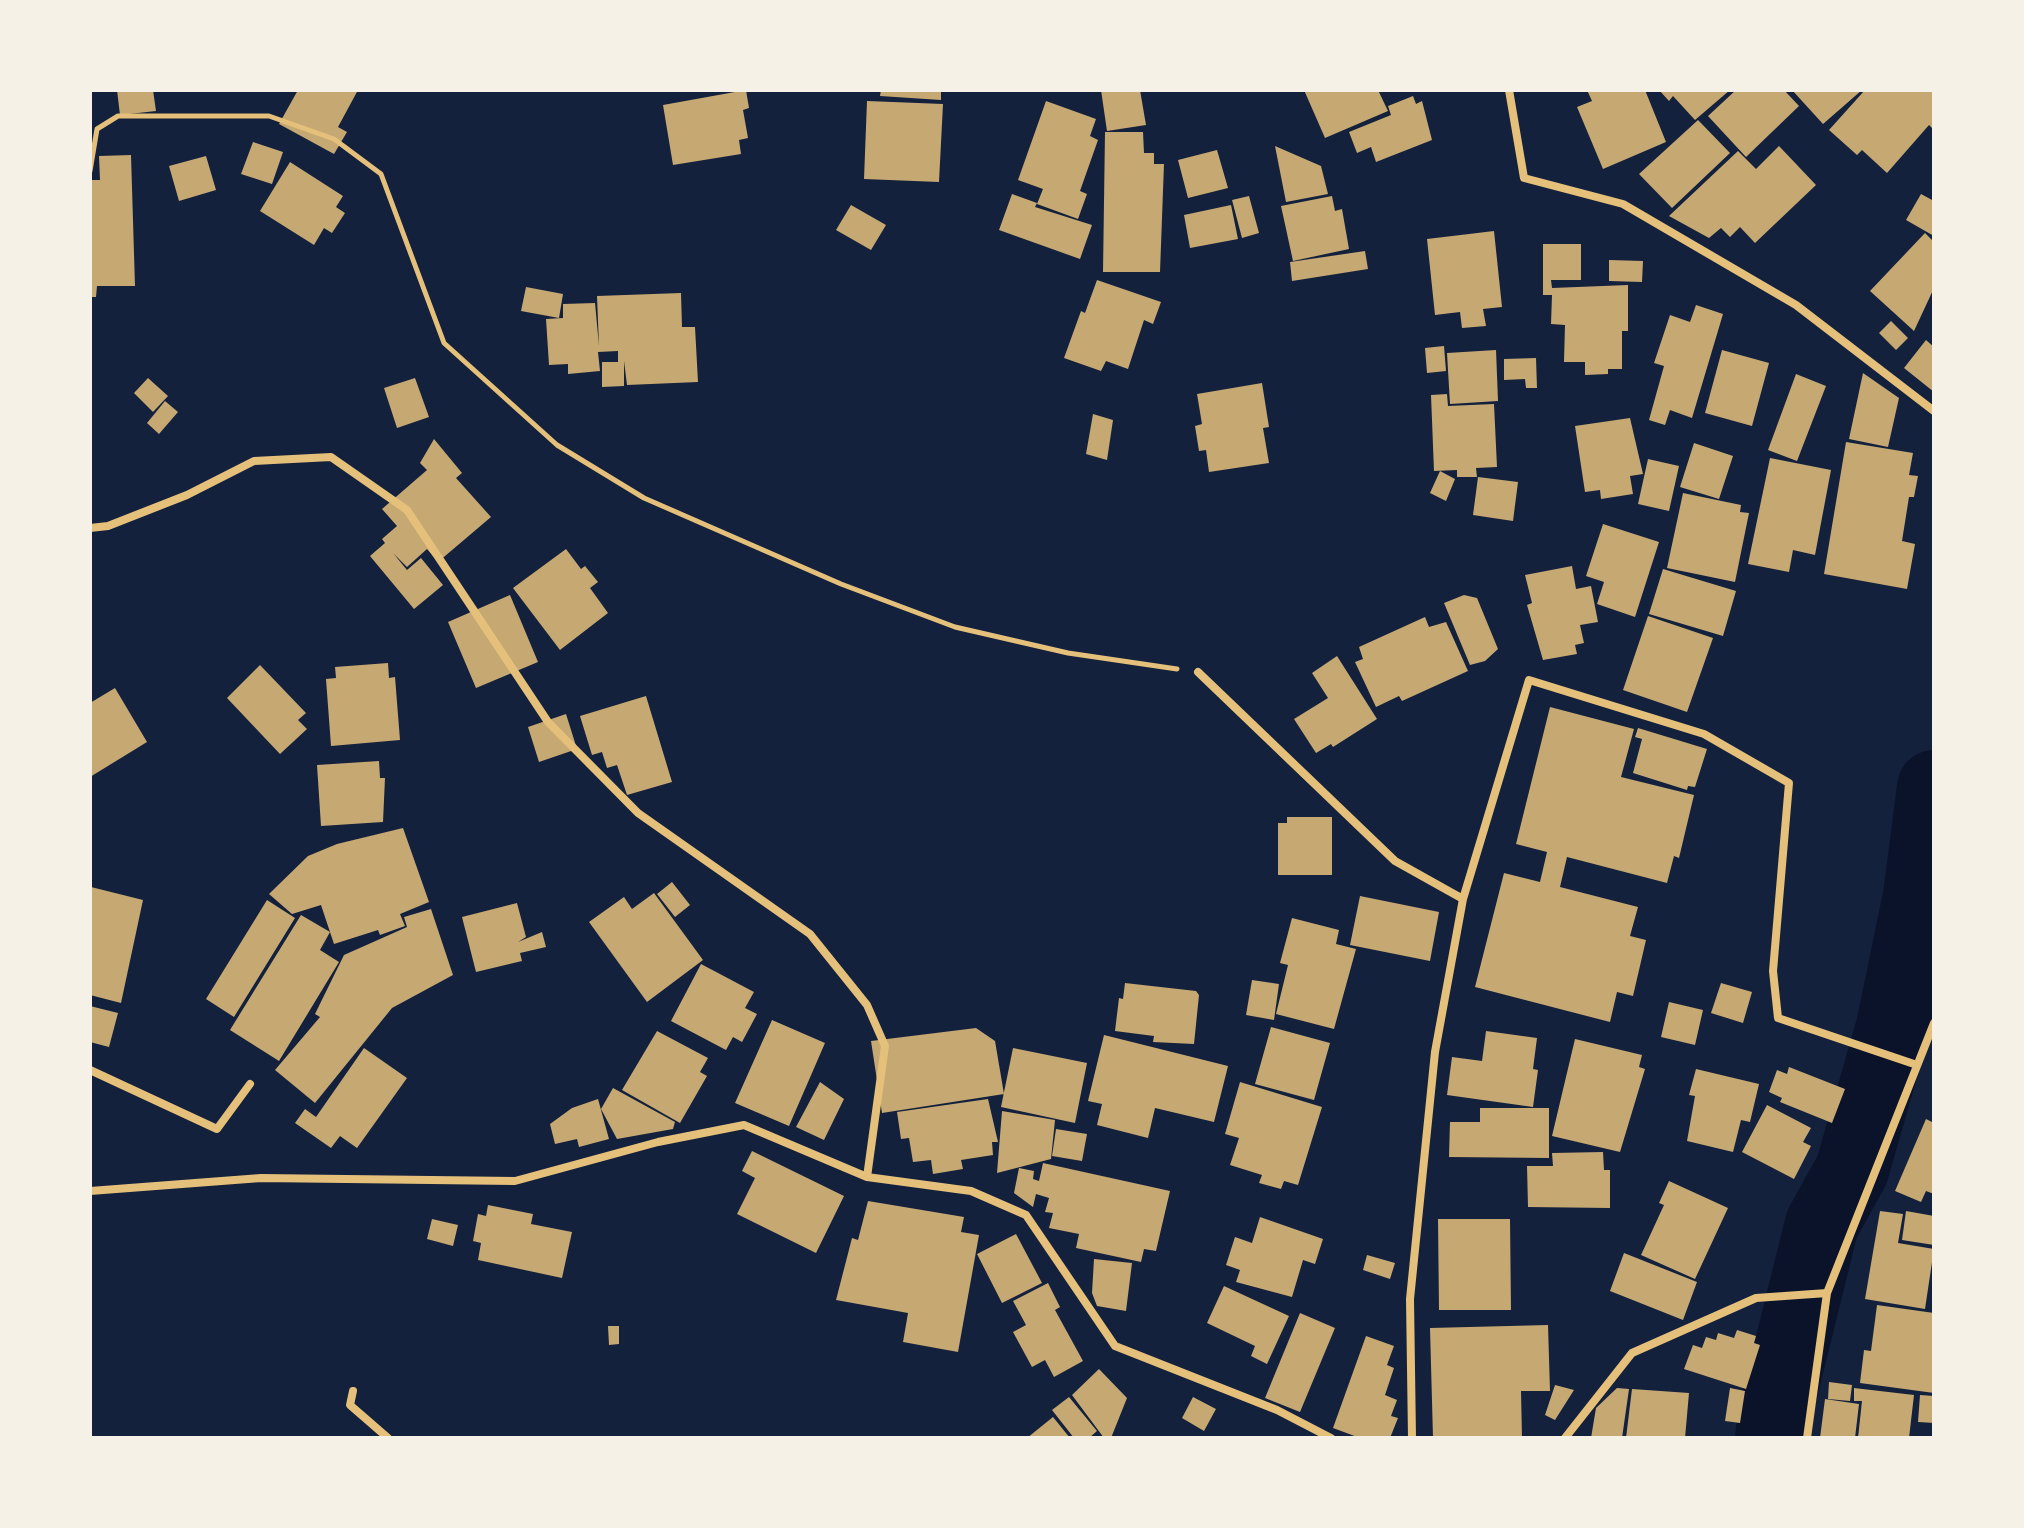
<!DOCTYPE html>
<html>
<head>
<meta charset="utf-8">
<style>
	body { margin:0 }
	#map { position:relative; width:2024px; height:1528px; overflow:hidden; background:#14213d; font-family:Poppins,sans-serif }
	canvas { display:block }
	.frame { position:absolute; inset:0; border:92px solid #f6f1e7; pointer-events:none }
</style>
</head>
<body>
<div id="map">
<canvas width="2024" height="1528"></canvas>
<div class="frame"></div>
</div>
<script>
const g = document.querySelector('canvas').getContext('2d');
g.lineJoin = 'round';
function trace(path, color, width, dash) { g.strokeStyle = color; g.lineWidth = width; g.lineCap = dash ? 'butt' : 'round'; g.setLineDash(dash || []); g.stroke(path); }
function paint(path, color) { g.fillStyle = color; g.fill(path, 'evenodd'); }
const river = new Path2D(`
	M1772,1438L1775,1413L1822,1224L1852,1170L1893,1027L1920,896L1934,787`);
const building = new Path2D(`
	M117,90H153L156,111L120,115Z
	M298,90H358L338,127L347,132L334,154L279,124Z
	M746,90L749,108L743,110L748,138L739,140L741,154L673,165L663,105Z
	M881,90H941V100L880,96Z
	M1101,90H1140L1146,125L1107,131Z
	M1304,90H1378L1388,111L1325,138Z
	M1587,90H1645L1666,142L1603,169L1577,107L1592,101Z
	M1659,90H1730L1695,120L1673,96L1669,101Z
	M1736,90H1784L1799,106L1746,157L1708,116Z
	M1792,90H1862L1823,124Z
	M1865,90H1934V130L1929,125L1887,173L1862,150L1857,155L1829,130Z
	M1413,96L1416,104L1422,101L1432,140L1376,162L1371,147L1357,153L1349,132L1391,115L1388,106Z
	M867,101L943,104L939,182L864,179Z
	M1046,101L1096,119L1090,136L1098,140L1080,191L1087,194L1078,219L1037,204L1043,189L1018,180Z
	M1698,120L1730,153L1672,208L1639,174Z
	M1105,132H1143L1144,153H1154V164H1164L1160,272H1103Z
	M253,142L283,152L272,184L241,174Z
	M1275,146L1321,166L1328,194L1286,202Z
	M1779,146L1816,185L1755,243L1740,227L1730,237L1721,228L1709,238L1669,216L1738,151L1756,169Z
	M1217,150L1228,188L1188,198L1178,160Z
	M131,155L135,286H97L96,297H90V180H100L99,156Z
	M206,156L216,190L179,201L169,166Z
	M290,162L343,196L336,207L345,213L332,233L324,228L314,245L260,211Z
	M1012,194L1037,203L1035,207L1092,225L1080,259L999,230Z
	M1921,194L1934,201V236L1906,220Z
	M1249,196L1259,233L1242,238L1232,200Z
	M1332,196L1335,211L1342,209L1349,249L1293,261L1281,206Z
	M851,205L886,225L871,250L836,230Z
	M1231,205L1238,239L1190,248L1184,215Z
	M1494,231L1502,307L1483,309L1486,326L1462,328L1460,312L1435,315L1427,239Z
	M1925,233L1934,242V288L1914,331L1870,291Z
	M1543,244H1581V280H1551L1552,288L1628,285V331H1622V369H1608V374L1585,375V362H1564L1565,325L1551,324L1552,295H1543Z
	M1365,251L1368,269L1292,281L1290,262Z
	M1609,260L1643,261L1642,282L1609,281Z
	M1097,280L1161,302L1153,324L1144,320L1128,369L1106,361L1101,371L1064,358L1081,311L1085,313Z
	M526,287L563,294L559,318L521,311Z
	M681,293L682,327H695L698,382L627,385L624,361V386L602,387V362H618V351L598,352L600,371L568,374V364L549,365L546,319L563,318V304L595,303L599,346L597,296Z
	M1696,305L1723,314L1692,418L1670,410L1665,425L1649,420L1664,366L1654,363L1670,315L1690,322Z
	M1891,321L1908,338L1896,350L1879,333Z
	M1926,340L1934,347V392L1904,368Z
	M1444,346L1446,371L1427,373L1425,348Z
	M1496,350L1498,401L1450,404L1447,353Z
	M1722,350L1769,363L1752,426L1705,413Z
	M1536,358L1537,388H1526L1525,379L1504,380V359Z
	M1863,373L1899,398L1888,447L1849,439Z
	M1796,374L1826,386L1797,461L1768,450Z
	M148,378L168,396L153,412L134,393Z
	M415,378L429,417L397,428L384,388Z
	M1262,383L1269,427L1263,428L1269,463L1209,472L1206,450L1199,451L1195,426L1202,424L1197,394Z
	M1447,394L1448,406L1494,404L1497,467L1476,468L1477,477H1457V470L1434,471L1431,395Z
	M165,401L178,412L159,434L147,423Z
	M1093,414L1113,420L1107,460L1086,454Z
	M1630,418L1643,474L1630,476L1633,494L1601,499L1600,490L1585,492L1575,426Z
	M434,439L462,473L456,478L491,517L438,562L427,549L407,567L393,553L407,570L421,558L443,585L414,609L370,556L385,543L382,539L397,526L382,509L427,470L420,463Z
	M1846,442L1913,453L1909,475L1918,476L1914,497H1909L1902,541L1915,544L1907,589L1824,574Z
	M1694,443L1733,456L1719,499L1680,487Z
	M1770,458L1831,470L1815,555L1793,550L1789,572L1748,564Z
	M1648,459L1679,466L1669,511L1638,504Z
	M1440,471L1455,479L1446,501L1430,493Z
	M1478,477L1518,482L1513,521L1473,515Z
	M1683,493L1741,505L1740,512L1749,513L1735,582L1667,568Z
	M1603,524L1659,542L1635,617L1597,604L1604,582L1586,576Z
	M566,549L581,569L585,566L598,582L590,588L608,613L560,650L513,588Z
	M1572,566L1576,589L1591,586L1598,622L1580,625L1584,643L1575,645L1577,654L1543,660L1527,605L1532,603L1525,575Z
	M1663,569L1736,591L1723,636L1649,614Z
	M510,595L538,662L476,688L448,622Z
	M1464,595L1477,598L1498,649L1485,661L1470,665L1444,603Z
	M1648,616L1713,638L1687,712L1623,690Z
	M1425,617L1429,627L1446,622L1468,671L1402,701L1399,696L1376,707L1355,662L1363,659L1359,647Z
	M1337,656L1377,719L1333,747L1331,744L1316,753L1294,719L1328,698L1312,673Z
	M388,663L389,678L395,677L400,740L331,746L326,679L336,678L335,667Z
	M260,665L306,713L298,720L307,729L280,754L227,698Z
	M115,688L147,742L90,777V703Z
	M646,696L672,782L627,795L617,765L607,768L602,752L592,755L580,716Z
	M1550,707L1634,729L1621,777L1694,795L1679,858L1674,856L1667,883L1567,857L1560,887L1638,907L1630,936L1646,940L1633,996L1617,992L1610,1022L1475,987L1504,873L1540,882L1547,852L1516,844Z
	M566,714L577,749L539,762L528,727Z
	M1638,728L1707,749L1695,787L1688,786L1687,790L1633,773L1642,739L1635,737Z
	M379,761L380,778H385L383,822L321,826L317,765Z
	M1287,817H1332V875H1278V823H1287Z
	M403,828L429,902L400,914L405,926L380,935L378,930L334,944L321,905L292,914L269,894L308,856L337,844Z
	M672,882L690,905L675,917L657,894Z
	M91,887L143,900L121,1003L90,995Z
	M654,893L703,960L647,1002L589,922L624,897L632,909Z
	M1360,896L1439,912L1430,961L1350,945Z
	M267,900L295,918L234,1017L206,999Z
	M517,903L526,937L518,942L542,932L546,947L520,953L522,961L476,972L462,917Z
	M431,909L453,975L392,1008L315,1103L275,1070L320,1017L315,1014L344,955L407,927L404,917Z
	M301,915L330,932L320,950L339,962L279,1061L230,1030Z
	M1292,918L1339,930L1336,944L1356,949L1334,1029L1276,1014L1288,965L1280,963Z
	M701,964L754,992L745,1008L757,1014L742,1042L733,1037L726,1050L671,1021Z
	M1252,980L1279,984L1274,1020L1246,1015Z
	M1125,983L1196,991L1199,995L1194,1044L1153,1042L1154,1036L1115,1031L1119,998L1123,999Z
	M1721,983L1752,992L1743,1023L1711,1013Z
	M1669,1002L1703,1010L1695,1045L1661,1037Z
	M90,1006L118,1013L109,1047L90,1042Z
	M772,1020L825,1043L789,1126L735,1103Z
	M1271,1027L1330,1043L1314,1100L1255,1084Z
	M976,1028L995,1041L1004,1094L882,1113L871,1041Z
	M657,1031L708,1058L700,1072L707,1076L680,1123L622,1090Z
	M1486,1031L1537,1038L1533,1069L1538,1070L1533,1107L1447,1095L1452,1057L1482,1061Z
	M1104,1035L1228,1066L1214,1122L1155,1108L1148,1138L1097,1125L1102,1104L1088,1101Z
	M1575,1039L1642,1055L1639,1067L1645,1069L1620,1152L1552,1136Z
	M364,1048L407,1078L357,1148L340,1136L331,1148L295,1123L305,1109L316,1117Z
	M1013,1048L1087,1063L1075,1123L1001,1107Z
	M1789,1067L1845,1089L1832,1123L1780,1102L1782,1098L1769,1092L1777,1070L1787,1074Z
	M1696,1069L1759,1084L1750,1122L1741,1120L1733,1152L1687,1141L1695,1096L1689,1095Z
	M820,1082L844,1099L824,1140L796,1127Z
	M1240,1082L1322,1107L1298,1185L1284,1181L1281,1189L1259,1183L1262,1175L1230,1165L1239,1138L1225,1134Z
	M613,1088L675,1122L673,1129L617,1139L601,1109Z
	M598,1099L609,1139L579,1147L577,1139L555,1144L550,1124L572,1108Z
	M988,1099L998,1142H992L993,1155L961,1160L963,1169L933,1174L931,1160L913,1162L909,1138L901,1139L897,1112Z
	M1767,1105L1811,1128L1803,1142L1811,1146L1794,1179L1742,1152Z
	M1480,1108H1549V1158L1449,1157L1450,1122H1480Z
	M1002,1111L1055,1120L1051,1159L997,1173Z
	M1926,1119L1934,1123V1194L1926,1191L1921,1202L1895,1191Z
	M1056,1129L1087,1134L1082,1161L1052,1156Z
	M752,1151L844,1196L816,1253L737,1214L755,1178L742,1171Z
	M1603,1152L1604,1170H1610V1208L1528,1207L1527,1166H1553L1552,1153Z
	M1043,1163L1170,1191L1156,1251L1144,1249L1141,1262L1076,1248L1079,1234L1049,1228L1053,1213L1045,1212L1049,1198L1036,1194L1033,1207L1014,1193L1019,1168L1034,1171L1033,1179L1039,1181Z
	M1669,1181L1728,1208L1695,1279L1641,1255L1664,1205L1659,1203Z
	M868,1201L964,1217L961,1232L979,1235L958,1352L903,1342L908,1313L836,1300L852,1238L858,1240Z
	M488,1205L533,1214L531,1224L572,1232L562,1278L478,1260L481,1243L473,1241L478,1214L486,1216Z
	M1880,1211L1903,1214L1898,1243L1934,1249L1925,1309L1865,1299Z
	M1906,1211L1934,1216V1245L1902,1240Z
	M1260,1217L1323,1239L1315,1264L1303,1260L1292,1297L1236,1282L1240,1270L1226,1265L1235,1237L1252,1243Z
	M432,1219L458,1225L453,1246L427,1239Z
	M1438,1219H1510L1511,1310H1439Z
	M1016,1234L1042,1283L1002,1303L977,1254Z
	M1624,1253L1697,1282L1683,1320L1610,1291Z
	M1367,1255L1395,1263L1390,1279L1363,1270Z
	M1094,1259L1132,1263L1126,1311L1097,1306L1092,1293Z
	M1048,1283L1060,1307L1055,1310L1083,1361L1054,1377L1045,1360L1032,1367L1013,1332L1026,1325L1013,1301Z
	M1224,1286L1289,1316L1267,1364L1251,1356L1255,1346L1207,1323Z
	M1877,1305L1934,1313V1393L1860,1383L1864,1350L1871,1351Z
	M1300,1313L1335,1328L1300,1412L1265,1398Z
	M1548,1325L1550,1391H1521L1522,1438H1433L1430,1328Z
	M608,1326H619V1344L609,1345Z
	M1737,1330L1756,1336L1754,1343L1760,1345L1746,1389L1684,1369L1693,1345L1702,1348L1706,1337L1716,1340L1718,1333L1734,1338Z
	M1366,1336L1394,1346L1387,1365L1394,1368L1385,1395L1397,1400L1391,1416L1398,1418L1390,1438H1360L1333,1428Z
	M1099,1369L1127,1398L1111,1438H1104L1072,1395Z
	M1829,1382L1852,1385L1850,1401L1828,1399Z
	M1555,1385L1574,1390L1555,1420L1545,1415Z
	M1617,1388L1629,1389L1622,1438H1591L1596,1408Z
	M1730,1388L1745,1391L1740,1423L1725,1421Z
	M1854,1388L1914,1395L1909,1438H1858L1862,1401H1854Z
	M1632,1389L1689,1393L1685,1438H1626Z
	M1920,1395L1934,1396V1423L1918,1422Z
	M1069,1397L1097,1431L1089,1438H1074L1052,1410Z
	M1193,1397L1216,1409L1204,1431L1182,1418Z
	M1825,1399L1859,1404L1855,1438H1820Z
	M1053,1417L1070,1438H1027Z`);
const path = new Path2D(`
	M90,171L97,129L118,116H269L334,139L381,174L444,343L557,445L644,498L841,584L955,627L1068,653L1177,669`);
const minor = new Path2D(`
	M1509,90L1524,178L1623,204L1796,305L1934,411
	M90,528L108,526L187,495L254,461L331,457L407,510L548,722L638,813L810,934L867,1005L885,1046L867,1177
	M1198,672L1395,861L1463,899
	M90,1070L217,1129L250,1084
	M90,1191L261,1178L515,1181L658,1142L744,1125L867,1177L971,1191L1026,1215L1115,1346L1277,1410L1331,1438
	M353,1391L350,1405L388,1438
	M1412,1438L1410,1299L1435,1052L1463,899L1529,680L1704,734L1789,783L1773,971L1778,1018L1917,1065
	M1565,1438L1632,1353L1756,1298L1827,1293
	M1807,1438L1827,1293L1934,1023`);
trace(river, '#0b132b', 74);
paint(building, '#c6a872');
trace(path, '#e5c07b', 5);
trace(minor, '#e5c07b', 8);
</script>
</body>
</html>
